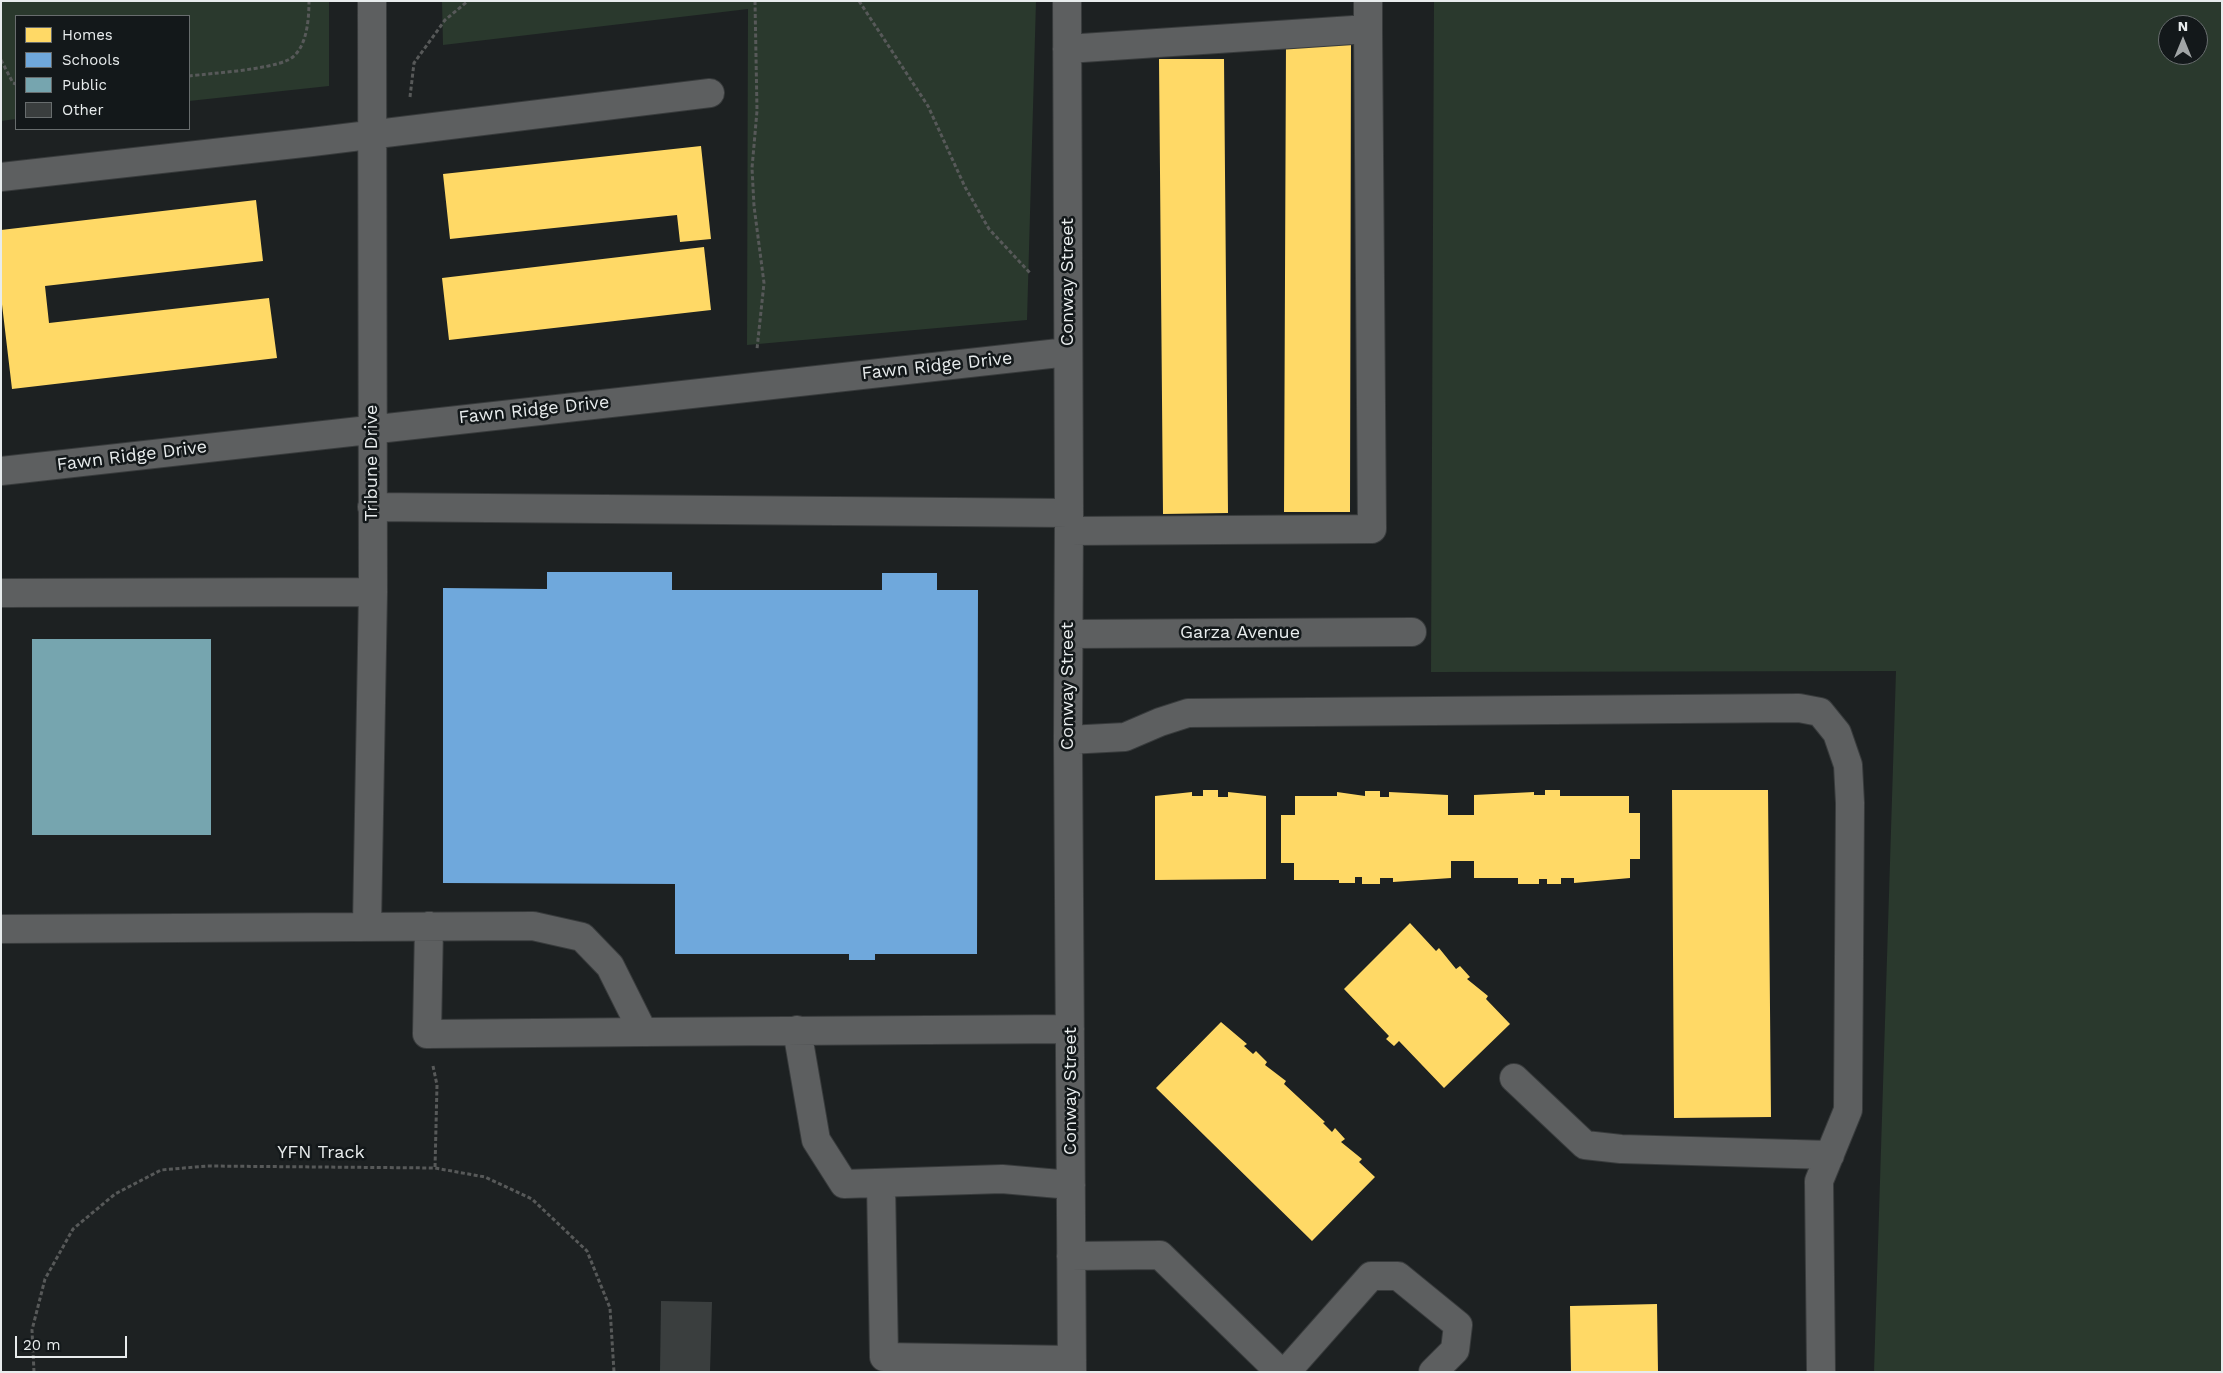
<!DOCTYPE html>
<html>
<head>
<meta charset="utf-8">
<style>
	body { margin:0 }
	#map { position:relative; width:2223px; height:1373px; overflow:hidden; background:#1d2122; font-family:"Work Sans",sans-serif }
	canvas { display:block }
	.frame { position:absolute; inset:0; border:2px solid #e8eced; pointer-events:none }
	.legend { position:absolute; left:15px; top:15px; width:175px; height:115px; box-sizing:border-box; background:#13181a; border:1px solid #686d6e; margin:0; padding:6px 9px; list-style:none; font-size:15px; color:#e8eced }
	.legend li { display:flex; align-items:center; gap:10px; height:25px }
	.legend b { width:25px; border:1px solid #686d6e }
	.north { position:absolute; left:2158px; top:15px; width:50px; height:50px; box-sizing:border-box; background:#13181a; border:1px solid #686d6e; border-radius:50%; rotate:0deg; font-size:14px; font-weight:700; line-height:20px; text-align:center; color:#e8eced }
	.north::after { content:''; display:block; margin:auto; width:18px; height:22px; background:#a1a5a6; clip-path:polygon(50% 0,100% 100%,50% 72%,0 100%) }
	.scale { position:absolute; left:15px; top:1336px; width:112px; height:22px; box-sizing:border-box; border:2px solid #e8eced; border-top:0; padding-left:6px; font-size:15px; line-height:18px; white-space:nowrap; color:#e8eced; -webkit-text-stroke:4px #13181a; paint-order:stroke }
</style>
</head>
<body>
<div id="map">
<canvas width="2223" height="1373"></canvas>
<div class="frame"></div>
<ul class="legend">
<li><b style="height:14px;background:#ffd966"></b>Homes</li>
<li><b style="height:14px;background:#6fa8dc"></b>Schools</li>
<li><b style="height:14px;background:#76a5af"></b>Public</li>
<li><b style="height:14px;background:#3a3e3e"></b>Other</li>
</ul>
<div class="north">N</div>
<div class="scale">20 m</div>
</div>
<script>
const g = document.querySelector('canvas').getContext('2d');
g.lineJoin = 'round';
function paint(path, color) { g.fillStyle = color; g.fill(path, 'evenodd'); }
function trace(path, color, width, dash) { g.strokeStyle = color; g.lineWidth = width; g.lineCap = dash ? 'butt' : 'round'; g.setLineDash(dash || []); g.stroke(path); }
function label(font, color, halo, rows, align = 'center') {
  g.font = font + ' "Work Sans",sans-serif'; g.lineWidth = 5; g.setLineDash([]); g.textBaseline = 'middle'; g.strokeStyle = halo; g.fillStyle = color; for (const [text, x, y, turn = 0] of rows) {
    g.save(); g.translate(x, y); g.rotate((+turn || 0) * Math.PI / 180); g.textAlign = isNaN(turn) ? turn : align; if (halo) g.strokeText(text, 0, 0); g.fillText(text, 0, 0); g.restore();
  }
}
const green = new Path2D(`
	M1,1H329V86L189,101V16H16V119L1,121Z
	M442,1H1036L1027,320L747,345L748,9L443,45Z
	M1434,1H2222V1372H1874L1896,671L1431,672ZM2168,25H2198V55H2168Z`);
const homes = new Path2D(`
	M1286,41H1351L1350,512H1284Z
	M1159,59H1224L1228,513L1163,514Z
	M701,146L711,239L680,242L677,215L450,239L443,174Z
	M256,200L263,261L45,286L49,323L269,298L277,358L12,389L1,296V230Z
	M704,247L711,310L449,340L442,278Z
	M1203,790H1218V797H1228V792L1266,796V879L1155,880V796L1192,792V796H1203Z
	M1545,790H1560V796H1629V813H1640V859H1630V878L1574,883V878H1561V884H1547V879H1539V884H1518V878H1474V861H1451V878L1393,882V878H1380V884H1362V877H1355V883H1339V880H1294V863H1281V815H1295V796H1337V792L1365,796V791H1380V797H1389V792L1448,795V815H1474V795L1534,792V795H1545Z
	M1672,790H1768L1771,1117L1674,1118Z
	M1410,923L1436,951L1439,948L1456,969L1460,966L1470,977L1467,979L1488,996L1486,999L1510,1024L1444,1088L1399,1041L1394,1046L1386,1039L1389,1036L1344,989Z
	M1221,1022L1247,1044L1244,1046L1253,1054L1256,1051L1267,1062L1265,1065L1286,1081L1284,1084L1325,1122L1323,1123L1332,1132L1335,1128L1345,1139L1341,1142L1362,1159L1359,1162L1375,1177L1312,1241L1156,1088Z
	M1657,1304L1658,1372H1571L1570,1306Z`);
const schools = new Path2D(`
	M547,572H672V590H882V573H937V590H978L977,954H875V960H849V954H675V884L443,883V588L547,589Z`);
const public = new Path2D(`
	M32,639H211V835H32Z`);
const building = new Path2D(`
	M661,1301L712,1302L710,1372H660Z`);
const path = new Path2D(`
	M755,1L757,111L752,168L754,206L764,283L757,349
	M859,1L928,106L965,187L989,229L1031,274
	M1,60L13,83L16,84
	M189,76C214,73 266,70 288,60C307,51 309,19 309,1
	M410,97L414,63L445,20L468,1
	M433,1066L437,1085L435,1168
	M34,1372L32,1330L45,1279L73,1229L115,1194L161,1170L207,1166L435,1168L485,1177L532,1199L587,1251L610,1308L614,1372`);
const minor = new Path2D(`
	M1067,1L1069,513L1068,740L1072,1372
	M1067,49L1368,29V1
	M1,177L312,142L710,93
	M1,471L1068,352
	M372,507L1069,513
	M1069,531L1372,529L1368,29
	M1,593L373,592
	M1069,634L1412,632
	M1068,740L1125,737L1160,722L1188,713L1799,708L1820,712L1837,733L1848,765L1850,803L1848,1110L1819,1181L1821,1372
	M367,925L373,592L372,1
	M429,926L427,1034L643,1032
	M1,929L533,926L582,937L610,966L643,1032L1070,1029
	M797,1030L816,1140L844,1184L1002,1179L1071,1185
	M1514,1078L1585,1145L1621,1149L1830,1155
	M881,1183L884,1357L1072,1360
	M1071,1256L1160,1255L1280,1372
	M1286,1372L1371,1276H1398L1458,1325L1455,1350L1433,1372`);
const streetNames = [
	["Conway Street",1068,282,-90],
	["Fawn Ridge Drive",937,366,-6],
	["Fawn Ridge Drive",534,410,-6],
	["Fawn Ridge Drive",132,456,-7],
	["Tribune Drive",372,463,-90],
	["Garza Avenue",1240,633],
	["Conway Street",1068,686,-90],
	["Conway Street",1071,1091,-90],
	["YFN Track",321,1153]
];
paint(green, '#2a392d');
paint(homes, '#ffd966');
paint(schools, '#6fa8dc');
paint(public, '#76a5af');
paint(building, '#3a3e3e');
trace(minor, '#383b3c', 30);
trace(path, '#575959', 3, [4, 2.5]);
trace(minor, '#5d5f60', 28);
label('18px', '#e8eced', '#13181a', streetNames);
</script>
</body>
</html>
